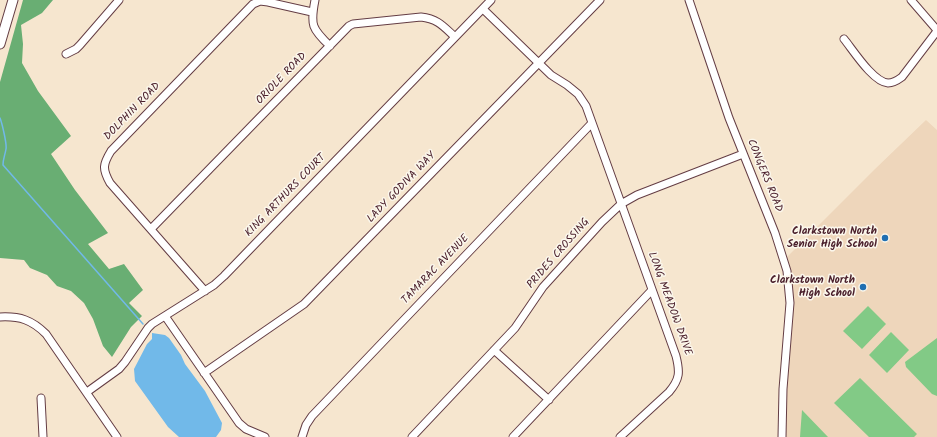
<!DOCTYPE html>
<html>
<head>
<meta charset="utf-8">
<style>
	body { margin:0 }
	canvas { display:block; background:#f6e6cf }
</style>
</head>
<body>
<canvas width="937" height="437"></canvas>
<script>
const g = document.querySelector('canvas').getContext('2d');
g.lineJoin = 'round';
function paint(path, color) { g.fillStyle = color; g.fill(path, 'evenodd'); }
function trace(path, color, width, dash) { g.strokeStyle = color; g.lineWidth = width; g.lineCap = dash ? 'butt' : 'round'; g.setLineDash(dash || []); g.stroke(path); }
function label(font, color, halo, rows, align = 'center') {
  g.font = font + ' Kalam,sans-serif'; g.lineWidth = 3; g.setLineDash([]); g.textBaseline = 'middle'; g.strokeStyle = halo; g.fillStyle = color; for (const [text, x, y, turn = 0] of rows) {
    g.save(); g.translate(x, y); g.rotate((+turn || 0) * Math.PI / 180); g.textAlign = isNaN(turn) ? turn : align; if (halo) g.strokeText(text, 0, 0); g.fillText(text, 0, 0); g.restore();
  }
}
const built = new Path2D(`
	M926,120L937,130V437H781L790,303L784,260L875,169Z`);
const green = new Path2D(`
	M868,306L886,324L862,349L843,331Z
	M891,332L909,350L887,373L869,355Z
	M937,338V396L932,394L906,367L905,362Z
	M860,378L917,434L914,437H869L834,403Z
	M802,410L828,437H800Z`);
const forest = new Path2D(`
	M23,0H53L42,13L21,25L23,44L22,63L38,91L71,136L51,154L75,190L108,233L88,244L109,269L124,264L143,290L129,303L142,316L131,327L112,357L103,346L93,319L84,303L71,291L57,286L47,275L30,268L24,260L0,258V82Z`);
const water = new Path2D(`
	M152,333L165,335L169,338L181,355L185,364L205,391L222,423L221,430L216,437H179L168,427L135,381L134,369L147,344L152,339Z`);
const stream = new Path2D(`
	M0,118C2,123 7,144 6,149C5,155 3,159 3,165L143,324`);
const minor = new Path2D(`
	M315,0C310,25 312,29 330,46
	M689,0L729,118L775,233L787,271L790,303L783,389L782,437
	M911,0L937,30
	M483,9L551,75L567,85L578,94L586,106L676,356C680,372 680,379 669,392L620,437
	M844,39C853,50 873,82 888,83C893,83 898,80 902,77L937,31
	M66,54L76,49L80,45L119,0
	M151,229L349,26L353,24L421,17C438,19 443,26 455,37
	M205,291L110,183C102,169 103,164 111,151L253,4L260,1L268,2L312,12
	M165,316L239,423L246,429L265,437
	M0,317C20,316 32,320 46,334L117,437
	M494,350L549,400
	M204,373L304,304L600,0
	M87,392L119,369L125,362L148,328L152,324L214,285L224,276L491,0
	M41,398L43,437
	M302,437L306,425L312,416L592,123
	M412,437L515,328L543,287L602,222L621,204L637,195L743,154
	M513,437L652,290`);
const major = new Path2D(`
	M0,44L13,0`);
const markers = [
	[885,238,4,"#1f6fb2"],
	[863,287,4,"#1f6fb2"]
];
const streetNames = [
	["ORIOLE ROAD",282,79,-46],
	["DOLPHIN ROAD",133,112,-46],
	["CONGERS ROAD",764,176,68],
	["LADY GODIVA WAY",402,188,-46],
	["KING ARTHURS COURT",286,196,-46],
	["PRIDES CROSSING",559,254,-49],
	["TAMARAC AVENUE",436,270,-46],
	["LONG MEADOW DRIVE",669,304,70]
];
const poiNames = [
	["Clarkstown North",877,232],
	["Senior High School",877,245],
	["Clarkstown North",855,281],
	["High School",855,294]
];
paint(built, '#eed6bb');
paint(green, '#82ca86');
paint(forest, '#69ae73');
paint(water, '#71b9e9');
trace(stream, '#71b9e9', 1.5);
trace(minor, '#643d44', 9);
trace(major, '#643d44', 11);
trace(minor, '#fff', 7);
trace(major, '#fff', 9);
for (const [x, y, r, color] of markers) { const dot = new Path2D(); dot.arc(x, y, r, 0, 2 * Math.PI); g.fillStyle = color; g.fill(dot); trace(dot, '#fbf7ec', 1.5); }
label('11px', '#4a1f2b', '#fbf7ec', streetNames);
label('bold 11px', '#4a1f2b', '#fbf7ec', poiNames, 'right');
</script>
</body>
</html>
